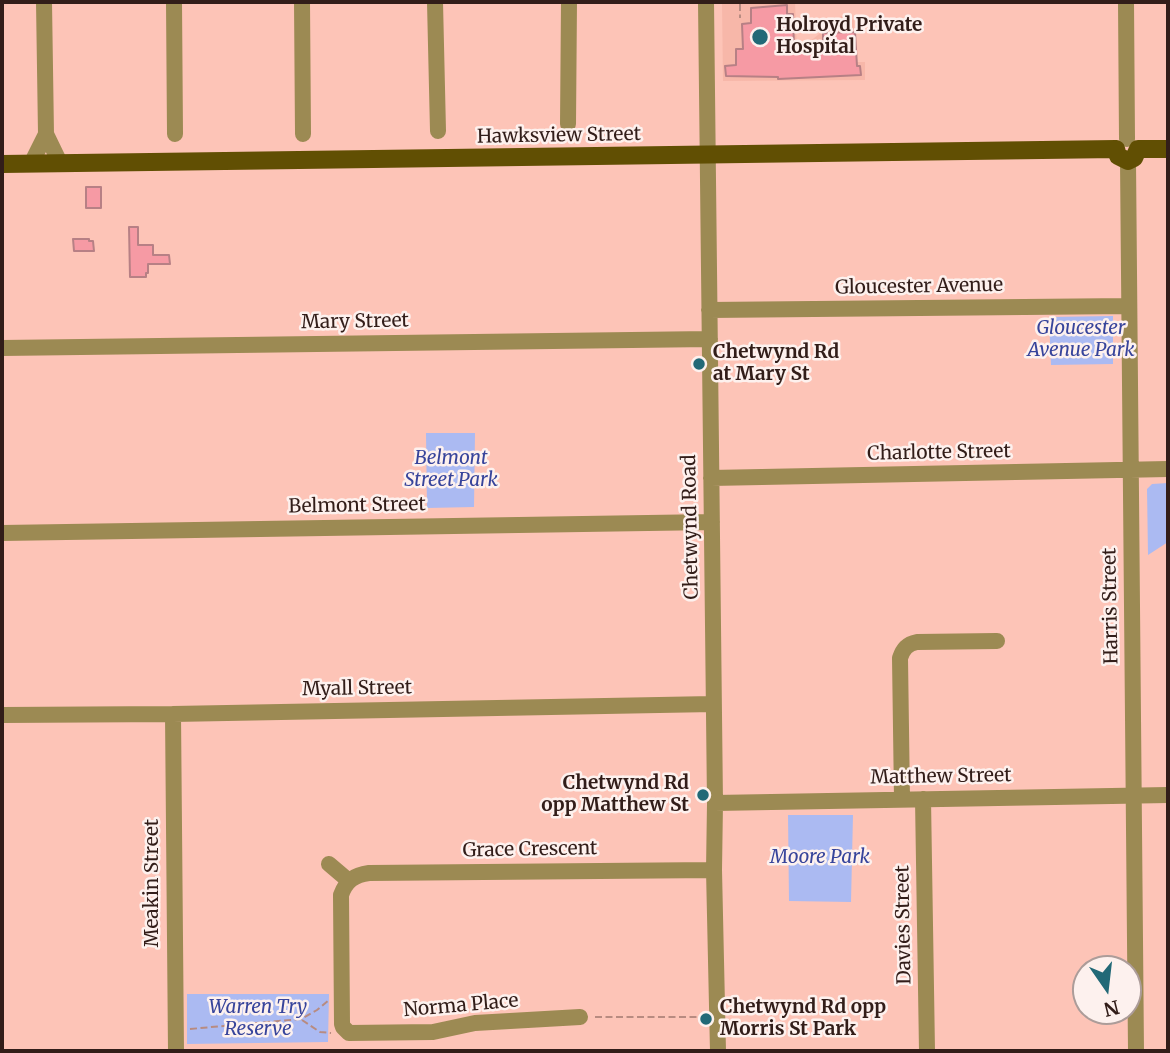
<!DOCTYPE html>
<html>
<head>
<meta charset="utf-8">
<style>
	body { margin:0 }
	#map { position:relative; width:1170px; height:1053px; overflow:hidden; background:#fdc4b7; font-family:Merriweather,serif }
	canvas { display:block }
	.frame { position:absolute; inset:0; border:4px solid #321d19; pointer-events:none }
	.north { position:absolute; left:1072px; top:955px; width:70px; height:70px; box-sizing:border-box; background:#fdf1ee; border:2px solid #ac9c99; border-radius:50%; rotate:166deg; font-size:19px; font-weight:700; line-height:28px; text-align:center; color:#321d19 }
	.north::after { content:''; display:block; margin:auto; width:24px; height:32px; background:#226977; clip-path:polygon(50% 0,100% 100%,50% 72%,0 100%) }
</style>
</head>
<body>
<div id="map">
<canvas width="1170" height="1053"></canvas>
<div class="frame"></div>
<div class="north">N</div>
</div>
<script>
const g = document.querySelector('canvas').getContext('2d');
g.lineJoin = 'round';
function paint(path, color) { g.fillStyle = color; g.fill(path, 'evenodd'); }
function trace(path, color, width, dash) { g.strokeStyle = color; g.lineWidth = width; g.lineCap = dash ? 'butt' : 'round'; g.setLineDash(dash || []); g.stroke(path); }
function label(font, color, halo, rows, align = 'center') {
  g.font = font + ' Merriweather,serif'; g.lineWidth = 5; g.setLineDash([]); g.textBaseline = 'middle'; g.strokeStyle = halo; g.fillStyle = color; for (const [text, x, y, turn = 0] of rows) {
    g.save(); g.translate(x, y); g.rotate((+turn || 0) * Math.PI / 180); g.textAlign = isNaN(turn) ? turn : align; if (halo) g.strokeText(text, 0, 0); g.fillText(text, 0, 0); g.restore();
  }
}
const built = new Path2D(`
	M722,2H795L797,52L841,16L854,20V62H865V80L723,81Z`);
const green = new Path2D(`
	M1113,316V364L1051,365L1049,317Z
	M426,433H475L474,507L427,508Z
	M1168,483V542L1148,555L1147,489L1152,484Z
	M788,815H853L851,902L789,901Z
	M187,994H329L328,1042L187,1044Z`);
const building = new Path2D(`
	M787,5V14H793L794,47L823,46V33L855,32L857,66H860L861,75L778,79V77L726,76L725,66L736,65V49H743L742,24L751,23V8Z
	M86,187H101V208H86Z
	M129,227H138V245H153V255H169L170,264H148V273H146V277H130Z
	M73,239H89V241H93L94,251H74Z`);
const path = new Path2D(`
	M740,4V18
	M595,1017H702
	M302,1020L320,1032L331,1033
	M190,1029L301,1019L317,1010L329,1000`);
const minor = new Path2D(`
	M44,2L46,134L60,163
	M174,2L175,134
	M302,2L303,134
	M435,2L438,131
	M706,2L715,803L714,870L718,1051
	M1126,2L1127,139
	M568,124L569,2
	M1128,161L1136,1051
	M31,164L46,134
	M709,310L1129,306
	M2,348L710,339
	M711,478L1168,469
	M2,533L712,522
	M173,714L176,1051
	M2,715L173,714L713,704
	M902,799L900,658C903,649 907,644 917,642L997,641
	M923,799L927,1051
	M715,803L1168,795
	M329,864L349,881
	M580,1017L475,1023L433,1032L349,1033L343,1027L342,1024L341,895C346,881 354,875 369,873L714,870`);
const major = new Path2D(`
	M1116,149L1118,156L1128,161L1134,158L1138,149
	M1138,149H1168
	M2,164L1116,149`);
const markers = [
	[760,37,9,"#226977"],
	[699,364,7,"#226977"],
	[703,795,7,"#226977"],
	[706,1019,7,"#226977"]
];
const poiNames = [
	["Holroyd Private",776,26],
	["Hospital",776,48],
	["Chetwynd Rd",713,353],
	["at Mary St",713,375],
	["Chetwynd Rd",689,784,"right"],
	["opp Matthew St",689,806,"right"],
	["Chetwynd Rd opp",720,1008],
	["Morris St Park",720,1030]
];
const streetNames = [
	["Hawksview Street",559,136,-1],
	["Gloucester Avenue",919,287,-1],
	["Mary Street",355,322,-1],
	["Charlotte Street",939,453,-1],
	["Belmont Street",357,506,-1],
	["Chetwynd Road",691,527,-91],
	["Harris Street",1111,606,-91],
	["Myall Street",357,689,-1],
	["Matthew Street",941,777,-1],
	["Grace Crescent",530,850,-1],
	["Meakin Street",153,883,-90],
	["Davies Street",904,925,-91],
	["Norma Place",461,1006,-5]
];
const parkNames = [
	["Gloucester",1081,329],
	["Avenue Park",1081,351],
	["Belmont",451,459],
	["Street Park",451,481],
	["Moore Park",820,858],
	["Warren Try",258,1008],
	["Reserve",258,1030]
];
paint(built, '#f7b7a9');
paint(green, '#abbaf2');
paint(building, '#f69aa4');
trace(building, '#b78085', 2);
trace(path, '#b88b81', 2, [7, 3.5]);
trace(minor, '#9c8a53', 16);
trace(major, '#614f03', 18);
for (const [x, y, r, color] of markers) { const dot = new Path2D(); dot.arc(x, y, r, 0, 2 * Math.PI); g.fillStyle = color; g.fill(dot); trace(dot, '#fdf1ee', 2.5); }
label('bold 19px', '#321d19', '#fdf1ee', poiNames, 'left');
label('19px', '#321d19', '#fdf1ee', streetNames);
label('italic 19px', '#37449b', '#fdf1ee', parkNames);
</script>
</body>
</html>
